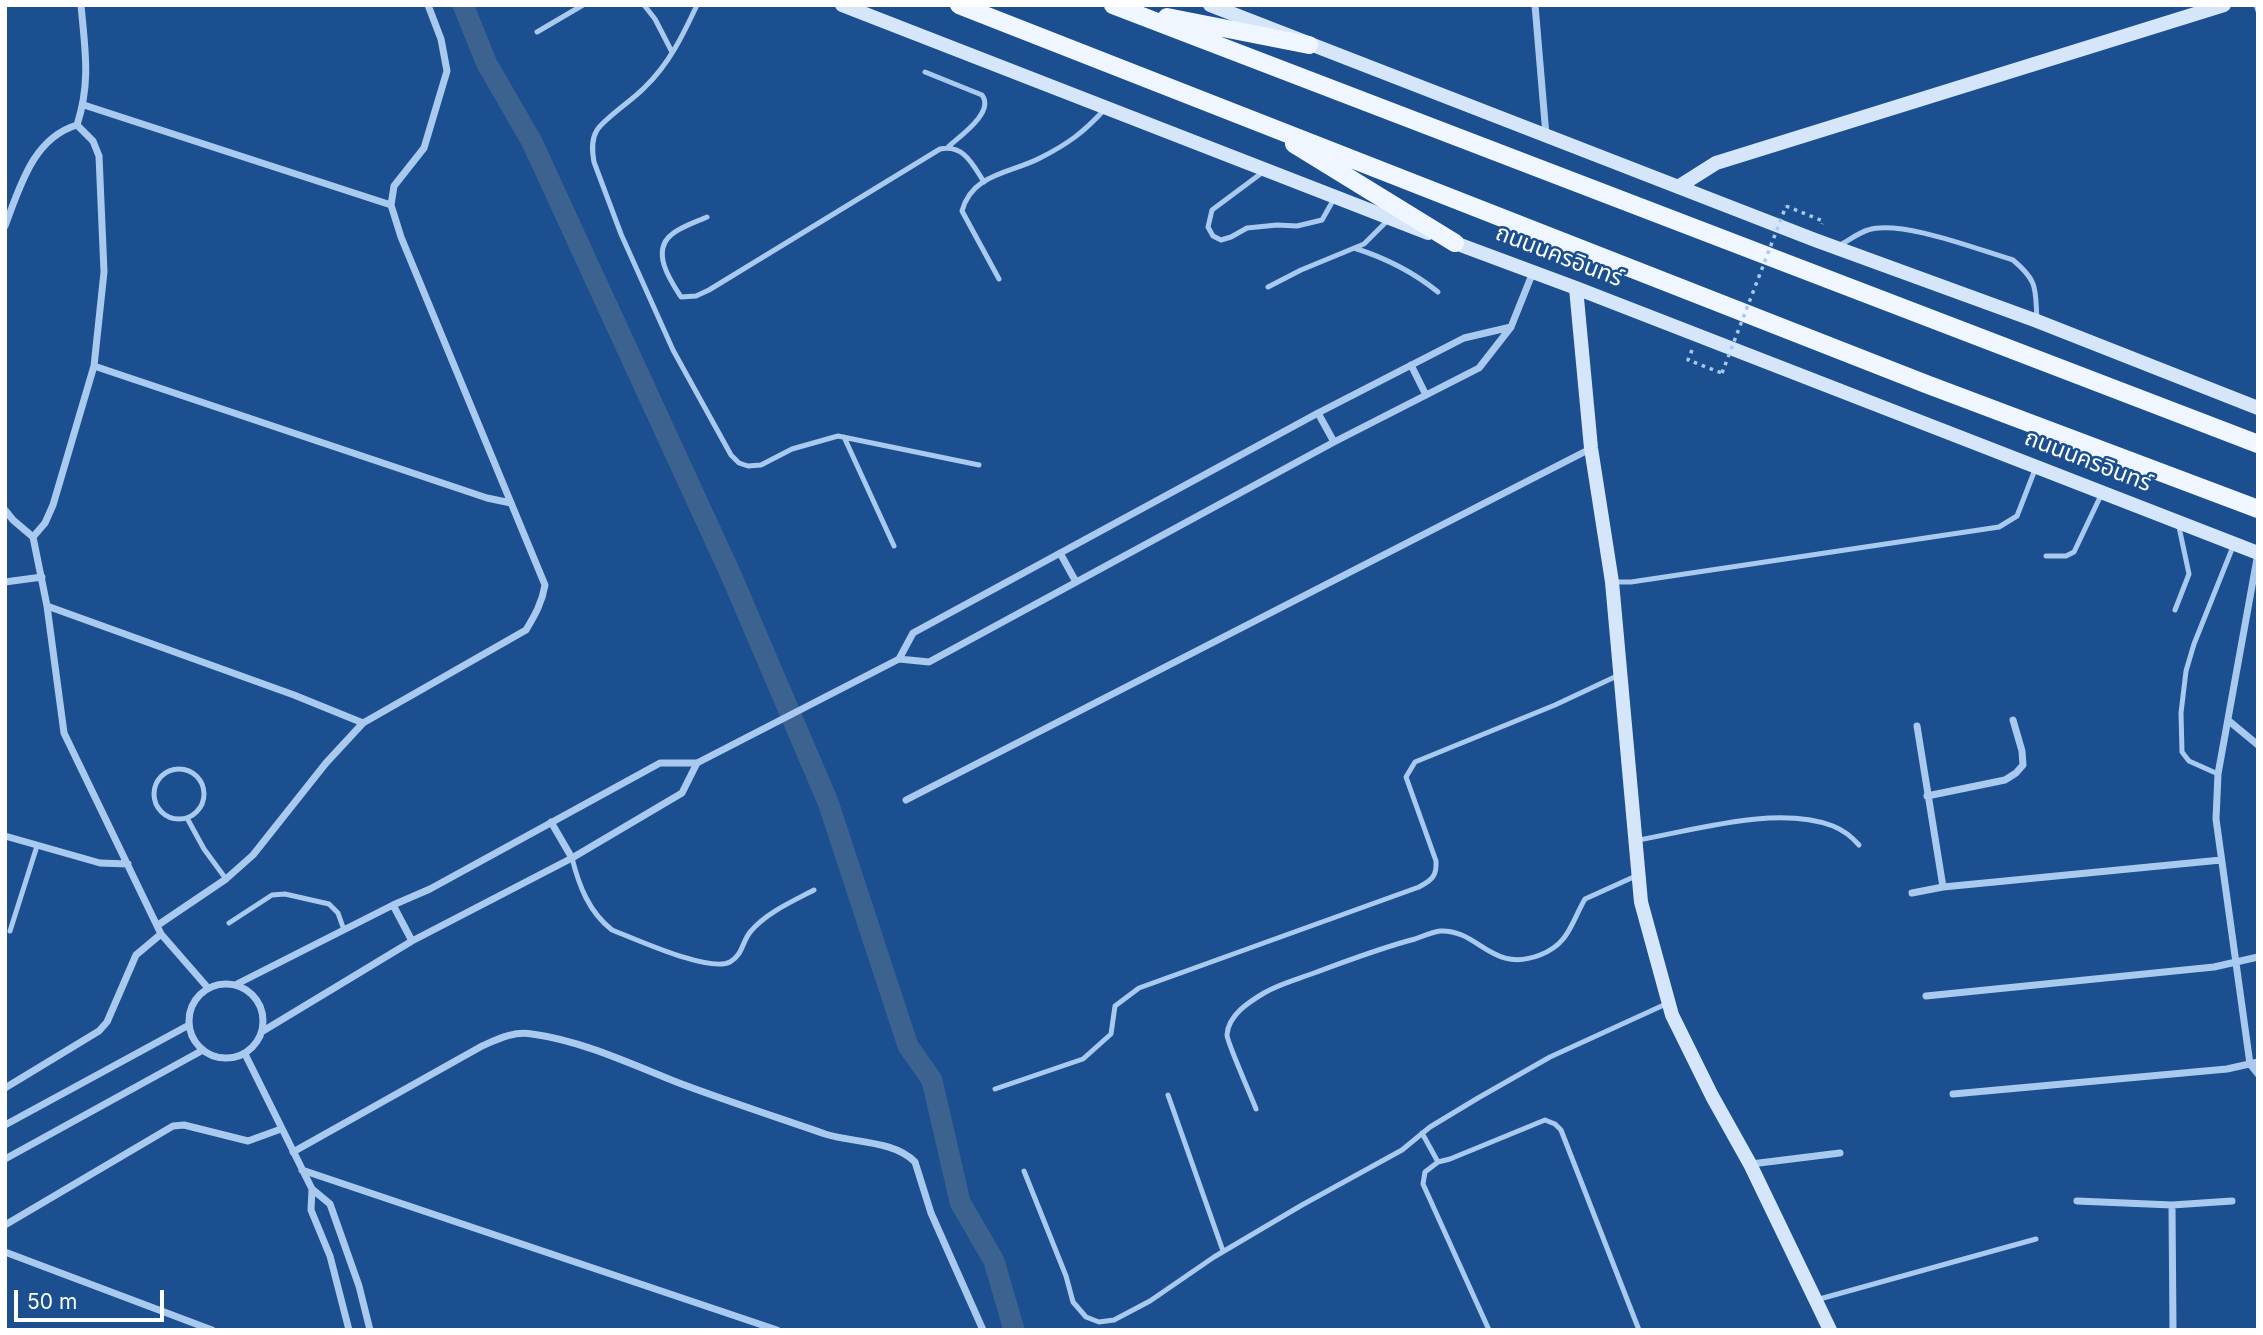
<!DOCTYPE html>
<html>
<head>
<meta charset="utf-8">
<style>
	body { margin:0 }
	#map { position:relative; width:2263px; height:1335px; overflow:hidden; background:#1b4f8f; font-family:Inter,sans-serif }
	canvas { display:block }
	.frame { position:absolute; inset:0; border:7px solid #fff; pointer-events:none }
	.scale { position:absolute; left:14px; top:1290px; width:150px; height:32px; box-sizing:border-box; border:4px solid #fff; border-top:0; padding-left:9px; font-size:21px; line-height:24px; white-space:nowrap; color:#fff; -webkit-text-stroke:5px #1b4f8f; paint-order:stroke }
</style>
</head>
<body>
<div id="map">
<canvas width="2263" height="1335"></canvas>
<div class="frame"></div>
<div class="scale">50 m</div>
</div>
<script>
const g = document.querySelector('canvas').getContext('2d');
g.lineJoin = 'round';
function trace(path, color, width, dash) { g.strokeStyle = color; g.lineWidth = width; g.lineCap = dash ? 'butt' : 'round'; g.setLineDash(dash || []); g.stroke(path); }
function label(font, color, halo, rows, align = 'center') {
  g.font = font + ' Inter,"Noto Sans Thai",sans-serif'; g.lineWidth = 5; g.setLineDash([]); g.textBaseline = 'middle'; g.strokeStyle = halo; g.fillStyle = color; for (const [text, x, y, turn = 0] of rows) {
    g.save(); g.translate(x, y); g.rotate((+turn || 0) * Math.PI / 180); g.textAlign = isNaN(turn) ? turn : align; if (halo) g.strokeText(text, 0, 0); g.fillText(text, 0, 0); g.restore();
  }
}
const canal = new Path2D(`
	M463,5L487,64L532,142L731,575L828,802L908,1046L932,1080L960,1202L994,1261L1014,1330`);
const path = new Path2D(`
	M1786,206L1823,221L1822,224
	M1692,350L1688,360L1722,373`);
const lane = new Path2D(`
	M644,5L655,19L672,52
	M697,5C683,35 669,64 645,87C633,100 606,117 597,130C591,140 592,151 594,162L621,234L673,350L731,455L739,463L748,466L761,465L792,449L838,436L979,465
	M2256,5L2258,11
	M537,32L583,5
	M925,72L982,95C995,112 960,136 948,147
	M1263,172L1212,210L1208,227L1213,236L1221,240L1231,237L1247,228L1277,225L1297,226L1322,220L1335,197
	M707,217C696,222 680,227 671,235C651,252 670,280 681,297L696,296L709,290L940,149C964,144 973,165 984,182
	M1838,246C1848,241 1858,233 1868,230C1900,219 1979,250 2013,260C2039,282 2035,289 2037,320
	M1354,248C1386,258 1412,271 1438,292
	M999,279L962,211C972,173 1012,173 1040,158C1068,144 1084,132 1105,109
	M1268,287L1301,270L1364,244L1387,221
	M844,437L894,546
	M2046,556H2066L2074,552L2102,493
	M1614,582H1631L1999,527L2017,516L2036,467
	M2175,610L2189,574L2179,527
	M154 794a25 25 0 1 1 50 0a25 25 0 1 1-50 0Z
	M2218,774L2189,761L2182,752L2181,713L2186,671L2194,644L2234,544
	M187,818L204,849L226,879
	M1638,840C1696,830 1776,805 1833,826C1843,830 1852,837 1859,845
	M572,858C579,886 589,912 612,930C636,939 709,973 730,962C743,955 742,941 751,931C766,913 793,901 814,890
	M229,923L272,895L285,894L329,904L338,913L344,930
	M10,931L37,846
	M995,1089L1083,1059L1111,1034L1115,1006L1139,988L1419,887C1432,880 1437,876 1436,861L1406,777L1415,762L1555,705L1619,675
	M1168,1095L1223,1251
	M1256,1109C1252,1098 1227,1042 1227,1035C1228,1015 1249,1002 1264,993C1279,984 1298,979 1314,973C1347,961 1380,948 1415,939C1423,936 1432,932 1440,931C1479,929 1491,974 1540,955C1569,944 1571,923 1585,899L1638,875
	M1422,1133L1438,1162L1450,1159L1545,1120L1555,1124L1561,1130L1639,1330
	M1438,1162L1425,1172L1423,1184L1489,1330
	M1024,1171L1066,1276L1073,1302L1086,1317L1099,1322L1114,1320L1150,1301L1214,1257L1302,1205L1402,1150L1430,1127L1478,1098L1550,1057L1666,1004
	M1816,1300L2036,1239`);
const street = new Path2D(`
	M81,5C85,50 91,82 77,125L93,141L99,156L104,272L94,366L53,505L45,523L33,537L47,606L64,733L161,934L208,988
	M1535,5L1546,135
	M84,105L391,205
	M5,226C20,187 33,138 77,125
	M1411,365L1426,395
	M94,366L487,498L511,503
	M1318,413L1334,442
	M5,510L13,520L33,537
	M1060,553L1076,582
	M2258,553L2218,774L2216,819L2250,1064L2258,1074
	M5,582L42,577
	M47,606L294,695L363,723
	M899,659L913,633L1318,413L1464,338L1511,327
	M2229,721L2258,745
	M1917,726L1943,887
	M1927,796L2005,780L2016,773L2023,765L2022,751L2013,720
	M906,800L1590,449
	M551,822L572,858
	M5,836L100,863L128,864
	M1912,893L1943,887L2221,860
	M393,905L412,941
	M158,925L226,879L253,855L326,763L363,723L526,630C535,615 542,603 545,585L401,237L391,205L394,186L424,148L447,71L441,39L428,5
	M189 1021a37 37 0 1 1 74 0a37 37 0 1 1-74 0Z
	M237,984L393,905L430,889L660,763H697L899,659L929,662L1334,442L1479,368L1511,327L1533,272
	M1926,996L2214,967L2258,957
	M263,1031L412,941L572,858L682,793L697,763
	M245,1054L312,1189L330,1204L359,1286L370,1330
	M5,1088L99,1031L107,1022L136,955L161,934
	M1953,1094L2227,1069L2258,1062
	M5,1125L189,1025
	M293,1152L482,1046C498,1039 514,1031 532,1034C583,1041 631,1064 679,1083C727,1101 776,1117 825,1134C853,1143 893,1140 915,1162L931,1213L983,1330
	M5,1159L203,1050
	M1751,1164L1840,1153
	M302,1170L777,1330
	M312,1189L311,1210L330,1256L349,1330
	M2077,1201L2172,1205L2232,1201
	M2172,1205L2173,1330
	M5,1225L173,1126L184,1125L248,1141L281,1129
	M5,1252L212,1330`);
const secondary = new Path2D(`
	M842,5L1428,233
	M1210,5L1815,240L2037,321L2258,408
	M1678,187L1716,163L2224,5
	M1447,240L1576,288L2258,553
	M1576,288L1591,448L1612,582L1641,902L1672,1015L1712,1096L1750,1164L1830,1330`);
const primary = new Path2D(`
	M959,5L1926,384L2258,509
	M1113,5L2258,444
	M1167,17L1309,45
	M1294,144L1455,243`);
const pathBridge = new Path2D(`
	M1722,373L1786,206`);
const streetNames = [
	["ถนนนครอินทร์",1559,256,21],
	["ถนนนครอินทร์",2088,461,21]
];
trace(canal, '#3c6290', 21);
trace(path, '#a9c9ee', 3.5, [3.5, 5]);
trace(lane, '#a9c9ee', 5);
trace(street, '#a9c9ee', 7);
trace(secondary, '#d6e6fa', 14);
trace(primary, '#f0f6ff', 18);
trace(pathBridge, '#a9c9ee', 3.5, [3.5, 5]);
label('23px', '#fff', '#1b4f8f', streetNames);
</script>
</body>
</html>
